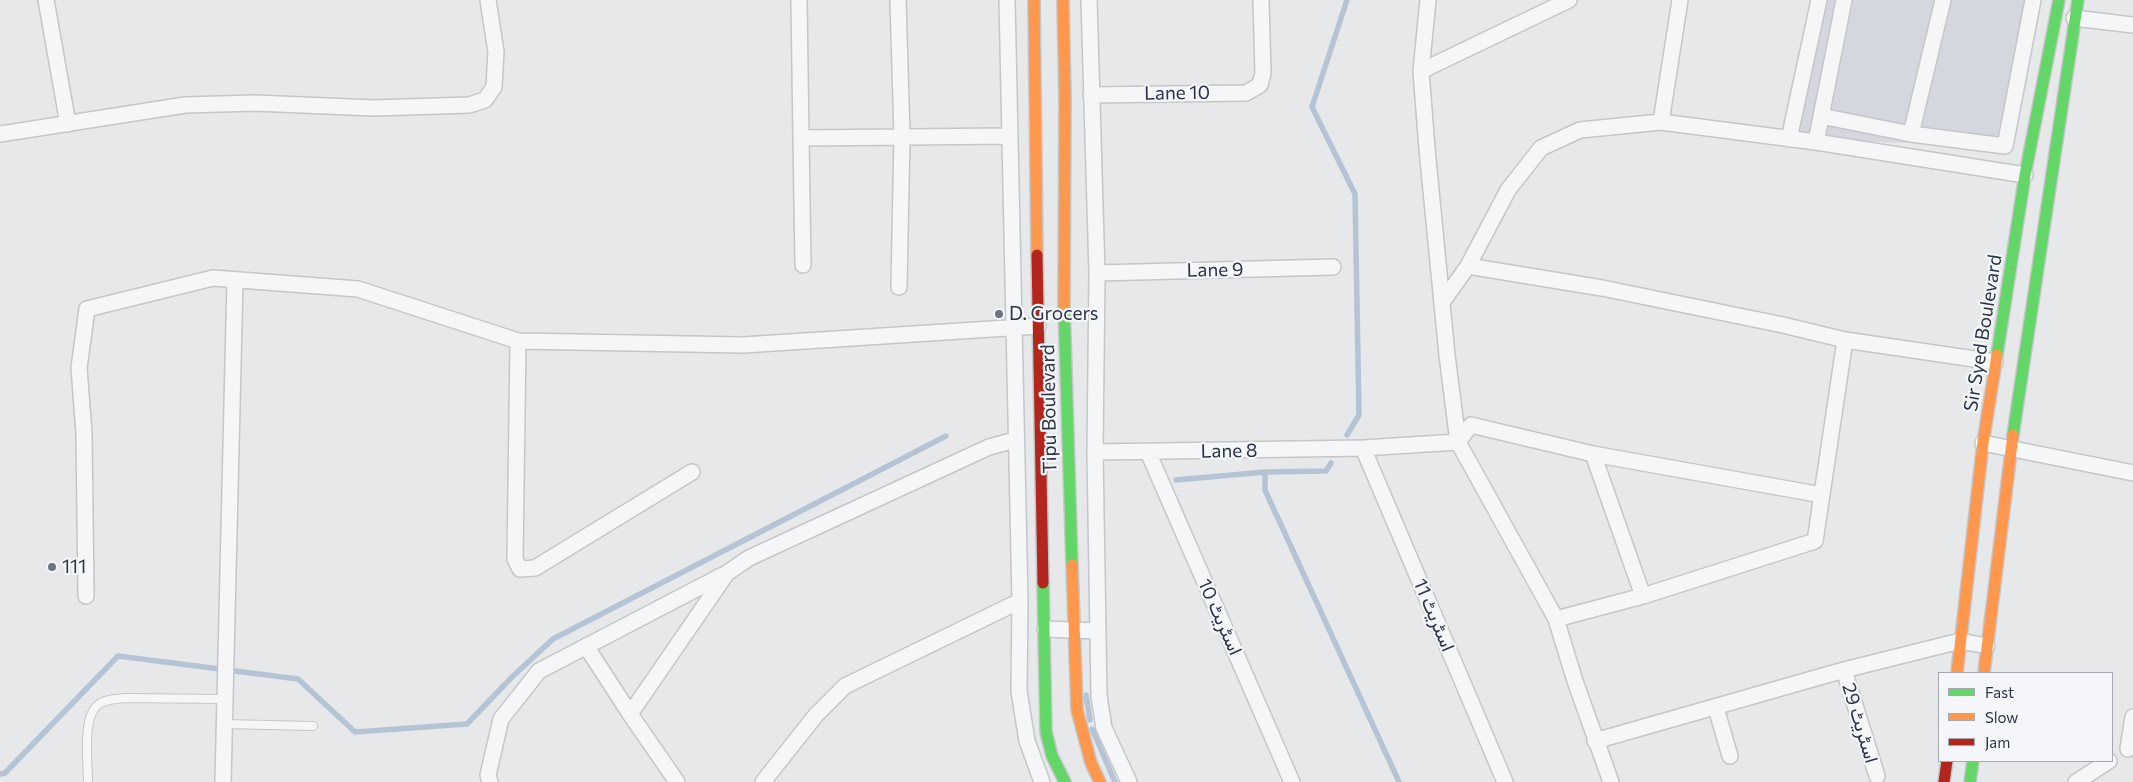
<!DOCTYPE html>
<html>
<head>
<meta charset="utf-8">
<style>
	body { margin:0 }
	#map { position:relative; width:2133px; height:782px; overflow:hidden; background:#e6e8ea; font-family:Commissioner,sans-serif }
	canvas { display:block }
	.legend { position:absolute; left:1938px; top:672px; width:175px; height:90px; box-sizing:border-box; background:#f4f6f9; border:1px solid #a4a8b1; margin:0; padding:6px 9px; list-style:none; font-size:15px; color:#2b3445 }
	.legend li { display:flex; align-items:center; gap:10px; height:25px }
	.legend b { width:25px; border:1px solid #a4a8b1 }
</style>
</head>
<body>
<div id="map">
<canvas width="2133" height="782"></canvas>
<ul class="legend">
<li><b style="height:6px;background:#63d668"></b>Fast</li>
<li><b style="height:6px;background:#ff974d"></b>Slow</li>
<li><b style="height:6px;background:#b3261e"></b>Jam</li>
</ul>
</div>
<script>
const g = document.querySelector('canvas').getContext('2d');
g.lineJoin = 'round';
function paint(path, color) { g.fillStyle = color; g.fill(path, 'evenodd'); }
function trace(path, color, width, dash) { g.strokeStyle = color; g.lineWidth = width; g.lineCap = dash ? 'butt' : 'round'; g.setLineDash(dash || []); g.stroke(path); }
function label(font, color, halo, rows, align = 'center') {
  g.font = font + ' Commissioner,Vazirmatn,sans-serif'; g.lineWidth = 4.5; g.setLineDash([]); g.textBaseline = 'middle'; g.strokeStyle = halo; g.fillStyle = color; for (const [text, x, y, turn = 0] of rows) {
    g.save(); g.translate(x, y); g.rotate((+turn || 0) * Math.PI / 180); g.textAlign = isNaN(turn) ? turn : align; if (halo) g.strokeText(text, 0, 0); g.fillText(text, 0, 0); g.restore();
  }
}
const built = new Path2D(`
	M1819,0H2036L2005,146L1789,139Z`);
const stream = new Path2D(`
	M1347,0L1312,107L1355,194L1359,415L1347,435
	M1265,472V490L1399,782
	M1176,480L1265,472L1326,471L1331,463
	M1086,695L1090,720
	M1092,729L1115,782
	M0,774L5,773L118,656L298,679L355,732L467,724L512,677L553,639L946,436`);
const lane = new Path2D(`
	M225,724L313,726
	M88,782C88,763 82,717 98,705C105,699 116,699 125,698L225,699`);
const street = new Path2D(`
	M46,0L68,124
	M799,0L801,138
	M898,0L902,136L899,287
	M1007,0L1020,601L1019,691L1027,741L1042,782
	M1089,0L1097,273L1095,452L1099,696L1104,728L1129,782
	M1428,0L1421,71L1427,149L1447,355L1458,442L1556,619L1575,681L1611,782
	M2074,18L2133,25
	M1421,71L1569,0
	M1091,95L1246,93L1260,85L1263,73L1261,0
	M1821,116L1911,134L2005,146L2033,0
	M1661,122L1680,0
	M0,134L185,105L255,103L374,108L469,105L485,100L494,87L496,52L488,0
	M1911,134L1943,0
	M1789,139L1819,0
	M1816,142L1844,0
	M803,265L801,138L1009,136
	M1468,266L1602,288L1783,325L1845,340L1995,362
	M1097,273L1333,267
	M1443,301L1468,266L1508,190L1541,148L1580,130L1661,122L1816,142L2025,175
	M518,341L515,559L520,569L535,568L692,472
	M1983,443L2133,473
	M1363,448L1505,782
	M1095,452L1363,448L1458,442L1471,425L1593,454L1822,495
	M1148,452L1292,782
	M1593,454L1643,596
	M86,596L84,433L79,368L87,309L213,278L358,289L518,341L743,345L1038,326
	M1556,619L1643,596L1815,541L1845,340
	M1045,629L1098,631
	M586,646L630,714L677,782
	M1844,670L1877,776
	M1716,708L1730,756
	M630,714L727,573L749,558L989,447L1015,440
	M1595,741L1844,670L1960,641L1987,646
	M2128,749L2133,717
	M223,782L235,280
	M490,782L488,775L501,719L539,671L723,575
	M763,782L816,715L845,686L1020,601
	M2076,782L2109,761`);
const fast = new Path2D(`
	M1064,306L1072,565
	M1997,355L2025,175L2059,0
	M2013,435L2078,0
	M1043,583L1046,732L1052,756L1065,782
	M1970,782L1973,761`);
const slow = new Path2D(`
	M1034,0L1037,255
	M1063,0L1065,99L1064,306
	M1072,565L1077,710L1091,763L1100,782
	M1957,673L1983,443L1997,355
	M1984,673L2013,435`);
const jam = new Path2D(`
	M1037,255L1043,583
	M1944,782L1947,761`);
const markers = [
	[999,314,5,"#6c737f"],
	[52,567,5,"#6c737f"]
];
const streetNames = [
	["Lane 10",1177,93,-1],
	["Lane 9",1215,270,-1],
	["Sir Syed Boulevard",1983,333,-81],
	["Tipu Boulevard",1049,409,-91],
	["Lane 8",1229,451,-1],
	["اسٹریٹ 11",1434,615,67],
	["اسٹریٹ 10",1220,617,66],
	["اسٹریٹ 29",1860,723,73]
];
const poiNames = [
	["D. Grocers",1009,314],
	["111",62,567]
];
paint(built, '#d4d7dd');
trace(stream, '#b4c4d5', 5.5);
trace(lane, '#c4c6c8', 10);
trace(street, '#c4c6c8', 18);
trace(fast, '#c4c6c8', 14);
trace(slow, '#c4c6c8', 14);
trace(jam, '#c4c6c8', 14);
trace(lane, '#f5f6f7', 8);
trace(street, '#f5f6f7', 15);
trace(fast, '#63d668', 11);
trace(slow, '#ff974d', 11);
trace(jam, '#b3261e', 11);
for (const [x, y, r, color] of markers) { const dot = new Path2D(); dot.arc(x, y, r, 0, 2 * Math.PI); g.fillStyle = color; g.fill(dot); trace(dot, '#f4f6f9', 2); }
label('19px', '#2b3445', '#f4f6f9', streetNames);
label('19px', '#2b3445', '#f4f6f9', poiNames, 'left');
</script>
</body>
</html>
